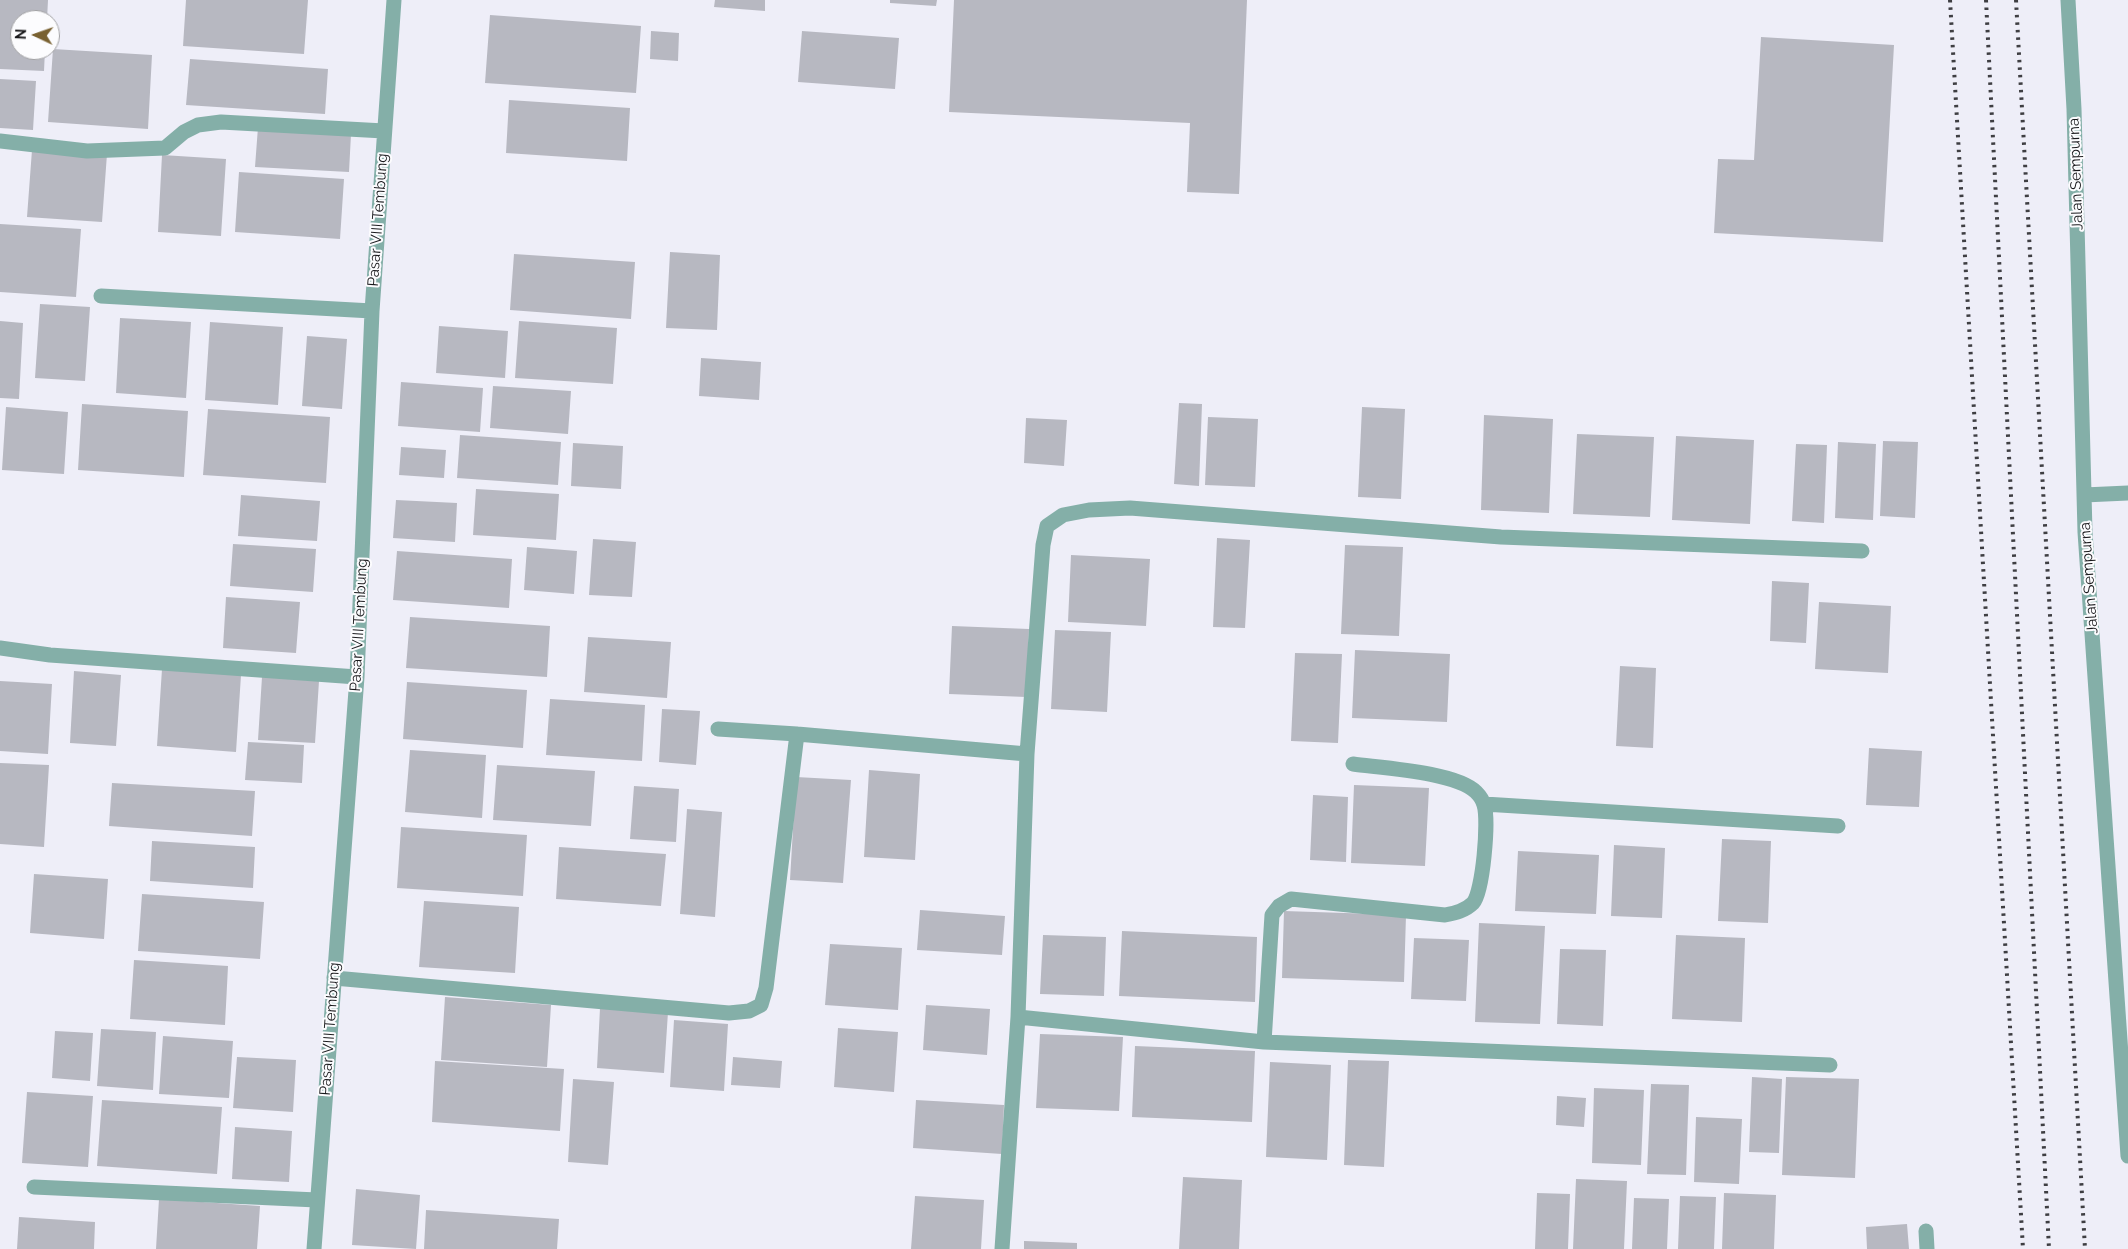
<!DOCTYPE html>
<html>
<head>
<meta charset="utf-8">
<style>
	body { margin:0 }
	#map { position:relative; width:2128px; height:1249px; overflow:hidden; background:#eeeef8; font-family:Raleway,sans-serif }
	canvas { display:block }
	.north { position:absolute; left:10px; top:10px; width:50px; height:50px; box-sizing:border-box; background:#fcfcfe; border:1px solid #a1a1a3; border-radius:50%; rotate:273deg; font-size:14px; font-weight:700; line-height:20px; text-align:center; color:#18181b }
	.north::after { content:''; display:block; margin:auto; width:18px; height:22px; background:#796131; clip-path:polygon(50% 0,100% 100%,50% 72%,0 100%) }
</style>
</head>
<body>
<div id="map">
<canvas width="2128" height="1249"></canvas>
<div class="north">N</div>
</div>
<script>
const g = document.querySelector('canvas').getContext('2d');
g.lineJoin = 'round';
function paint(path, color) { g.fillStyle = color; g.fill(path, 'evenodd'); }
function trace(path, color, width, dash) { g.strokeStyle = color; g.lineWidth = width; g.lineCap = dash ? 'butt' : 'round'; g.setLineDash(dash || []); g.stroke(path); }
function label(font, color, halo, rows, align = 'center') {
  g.font = font + ' Raleway,sans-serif'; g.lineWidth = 4; g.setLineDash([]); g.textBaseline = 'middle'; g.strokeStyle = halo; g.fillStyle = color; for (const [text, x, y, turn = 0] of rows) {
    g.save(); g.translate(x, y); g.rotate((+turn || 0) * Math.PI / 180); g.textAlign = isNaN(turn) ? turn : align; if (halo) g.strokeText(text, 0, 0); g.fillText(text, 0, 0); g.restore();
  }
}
const building = new Path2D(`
	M0,0H48L47,20H20V50H45L44,71L0,69Z
	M186,0H308L304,54L183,46Z
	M715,0H765V11L714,7Z
	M890,0H937L936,6L890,3Z
	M954,0H1247L1239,194L1187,192L1190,123L949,112Z
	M490,15L641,26L636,93L485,83Z
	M651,31L679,33L678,61L650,59Z
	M802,31L899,38L895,89L798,82Z
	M1761,37L1894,45L1883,242L1714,233L1718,159L1754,160Z
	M53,49L152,55L148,129L48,122Z
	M190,59L328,69L325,114L186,105Z
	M0,79L36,81L33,130L0,128Z
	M509,100L630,108L627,161L506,153Z
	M258,127L351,134L349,172L255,167Z
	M32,150L107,154L102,222L27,217Z
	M162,155L226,159L221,236L158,232Z
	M239,172L344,179L340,239L235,232Z
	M0,224L81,229L76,297L0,292Z
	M670,252L720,255L717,330L666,328Z
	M514,254L635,262L631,319L510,310Z
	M40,304L90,307L85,381L35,378Z
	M120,318L191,322L186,398L116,393Z
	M0,321L23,323L19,399L0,398Z
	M519,321L617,328L613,384L515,378Z
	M210,322L283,327L278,405L205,400Z
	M439,326L508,331L505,378L436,373Z
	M307,336L347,339L342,409L302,406Z
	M701,358L761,362L759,400L699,396Z
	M401,382L483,388L480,432L398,426Z
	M493,386L571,391L568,434L490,428Z
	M1179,403L1202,404L1199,486L1174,484Z
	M82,404L188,411L184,477L78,470Z
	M6,407L68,412L64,474L2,470Z
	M1362,407L1405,409L1401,499L1358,497Z
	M208,409L330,417L326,483L203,475Z
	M1484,415L1553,419L1549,513L1481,510Z
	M1208,417L1258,419L1255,487L1205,485Z
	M1026,418L1067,420L1064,466L1024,463Z
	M1577,434L1654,437L1650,517L1573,514Z
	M460,435L561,442L558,485L457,478Z
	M1676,436L1754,440L1750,524L1672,520Z
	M1883,441L1918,442L1915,518L1880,516Z
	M1838,442L1876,444L1873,520L1835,518Z
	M573,443L623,446L621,489L571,486Z
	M1796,444L1827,445L1824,523L1792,521Z
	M401,447L446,450L444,478L399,475Z
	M476,489L559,494L556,540L473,535Z
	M241,495L320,501L317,541L238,536Z
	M396,500L457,503L455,542L393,538Z
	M1217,538L1250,540L1245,628L1213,627Z
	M593,539L636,542L632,597L589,595Z
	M233,544L316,549L313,592L230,586Z
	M1345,545L1403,547L1399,636L1341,634Z
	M527,547L577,551L574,594L524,590Z
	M397,551L512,559L509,608L393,600Z
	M1071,555L1150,559L1146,626L1068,622Z
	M1772,581L1809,583L1806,643L1770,641Z
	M226,597L300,602L296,653L223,648Z
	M1819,602L1891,606L1888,673L1815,669Z
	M410,617L550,626L547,677L406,668Z
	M952,626L1029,629L1026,697L949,694Z
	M1055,630L1111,632L1107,712L1051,709Z
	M588,637L671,642L667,698L584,692Z
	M1355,650L1450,654L1447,722L1352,718Z
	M1295,653L1342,654L1338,743L1291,741Z
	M1620,666L1656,668L1653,748L1616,746Z
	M162,669L241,675L236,752L157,746Z
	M74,671L121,675L116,746L70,743Z
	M262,677L319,681L315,743L258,740Z
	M0,681L52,684L48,754L0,751Z
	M407,682L527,690L523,748L403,739Z
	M550,699L645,705L642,761L546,755Z
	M662,709L700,711L696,765L659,762Z
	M248,742L304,745L302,783L245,780Z
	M1869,748L1922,751L1919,807L1866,805Z
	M410,750L486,755L482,818L405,812Z
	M0,763L49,765L44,847L0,844Z
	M497,765L595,771L591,826L493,820Z
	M869,770L920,774L915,860L864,857Z
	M796,777L851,780L843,883L790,880Z
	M112,783L255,791L252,836L109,826Z
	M1354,785L1429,788L1425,866L1351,863Z
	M634,786L679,789L676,842L630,839Z
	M1313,795L1348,797L1346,862L1310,860Z
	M687,809L722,812L715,917L680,914Z
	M401,827L527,835L523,896L397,888Z
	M1722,839L1771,841L1768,923L1718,921Z
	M152,841L255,847L253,888L150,881Z
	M1614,845L1665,848L1662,918L1611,916Z
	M559,847L666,854L661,906L556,899Z
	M1518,851L1599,855L1596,914L1515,911Z
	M34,874L108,879L104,939L30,933Z
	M142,894L264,902L260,959L138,951Z
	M424,901L519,907L515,973L419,967Z
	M920,910L1005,916L1002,955L917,950Z
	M1284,911L1406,915L1404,982L1282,978Z
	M1479,923L1545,926L1540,1024L1475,1022Z
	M1122,931L1257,937L1255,1002L1119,996Z
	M1043,935L1106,937L1104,996L1040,994Z
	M1676,935L1745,938L1742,1022L1672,1019Z
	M1414,938L1469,940L1466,1001L1411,999Z
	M830,944L902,948L898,1010L825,1005Z
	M1560,949L1606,950L1603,1026L1557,1024Z
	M134,960L228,966L225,1025L130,1019Z
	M445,997L551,1005L547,1067L441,1060Z
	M926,1005L990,1009L987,1055L923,1050Z
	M600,1008L668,1012L664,1073L597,1068Z
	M674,1020L728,1024L724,1091L670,1087Z
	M838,1028L898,1032L894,1092L834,1087Z
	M101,1029L156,1032L153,1090L97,1086Z
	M55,1031L93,1033L90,1081L52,1078Z
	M1040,1034L1123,1037L1119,1111L1036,1108Z
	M163,1036L233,1041L229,1098L159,1094Z
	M1135,1046L1255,1051L1252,1122L1132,1117Z
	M237,1057L296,1060L293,1112L233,1108Z
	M733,1057L782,1061L780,1088L731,1085Z
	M1348,1060L1389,1061L1384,1167L1344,1165Z
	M435,1061L564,1069L560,1131L432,1122Z
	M1270,1062L1331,1065L1327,1160L1266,1157Z
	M1752,1077L1782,1079L1779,1153L1749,1152Z
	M1786,1077L1859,1079L1855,1178L1782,1175Z
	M573,1079L614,1082L608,1165L568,1162Z
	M1651,1084L1689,1085L1686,1175L1647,1174Z
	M1594,1088L1644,1090L1641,1165L1592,1163Z
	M27,1092L93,1096L88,1167L22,1163Z
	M1557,1096L1586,1098L1584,1127L1556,1125Z
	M102,1100L222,1107L217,1174L97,1166Z
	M916,1100L1004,1105L1002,1154L913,1148Z
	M1696,1117L1742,1119L1739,1184L1694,1182Z
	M235,1127L292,1131L289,1182L232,1179Z
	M1183,1177L1242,1180L1239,1249H1179Z
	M1576,1179L1627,1181L1624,1249H1573Z
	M356,1189L420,1195L416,1249L352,1245Z
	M1537,1193L1570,1194L1568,1249H1535Z
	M1724,1193L1776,1195L1774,1249H1722Z
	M915,1196L984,1200L981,1249H911Z
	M1680,1196L1716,1197L1714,1249H1678Z
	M1634,1198L1669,1199L1667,1249H1632Z
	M159,1199L260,1206L257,1249H156Z
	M426,1210L559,1219L557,1249H424Z
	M19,1217L95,1222L94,1249H17Z
	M1907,1224L1909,1249H1867L1866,1227Z
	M1024,1241L1077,1243V1249H1024Z`);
const minor = new Path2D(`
	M2068,0L2074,109L2085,532L2128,1156
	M0,141L87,151L165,148L184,132L198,125L221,122L384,131
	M101,296L372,311
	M2084,495L2128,493
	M0,648L50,655L357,677
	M718,729L797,734L1027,754
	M1484,804L1838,826
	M334,978L729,1013L749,1011L761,1005L766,988L797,734
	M1018,1017L1264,1042L1830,1065
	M1264,1042L1272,915L1279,906L1291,899L1445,915C1455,913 1465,911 1473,903C1483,892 1489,820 1484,805C1483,801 1479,795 1476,792C1456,772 1383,768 1353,764
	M34,1187L317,1200
	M1926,1231L1927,1249
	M314,1249L357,677L372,311L394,0
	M1002,1249L1018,1017L1027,754L1043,545L1047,526L1063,515L1089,510L1130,508L1501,537L1862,551`);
const rail = new Path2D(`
	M1950,0L2023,1249
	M1986,0L2049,1249
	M2016,0L2085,1249`);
const streetNames = [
	["Jalan Sempurna",2076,174,-92],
	["Pasar VIII Tembung",378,220,-86],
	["Jalan Sempurna",2089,578,-94],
	["Pasar VIII Tembung",359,625,-87],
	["Pasar VIII Tembung",330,1029,-86]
];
paint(building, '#b7b8c1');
trace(minor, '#84afa8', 15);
trace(rail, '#3e3e42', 4, [2.5, 5]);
label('15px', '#18181b', '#fcfcfe', streetNames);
</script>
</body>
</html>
